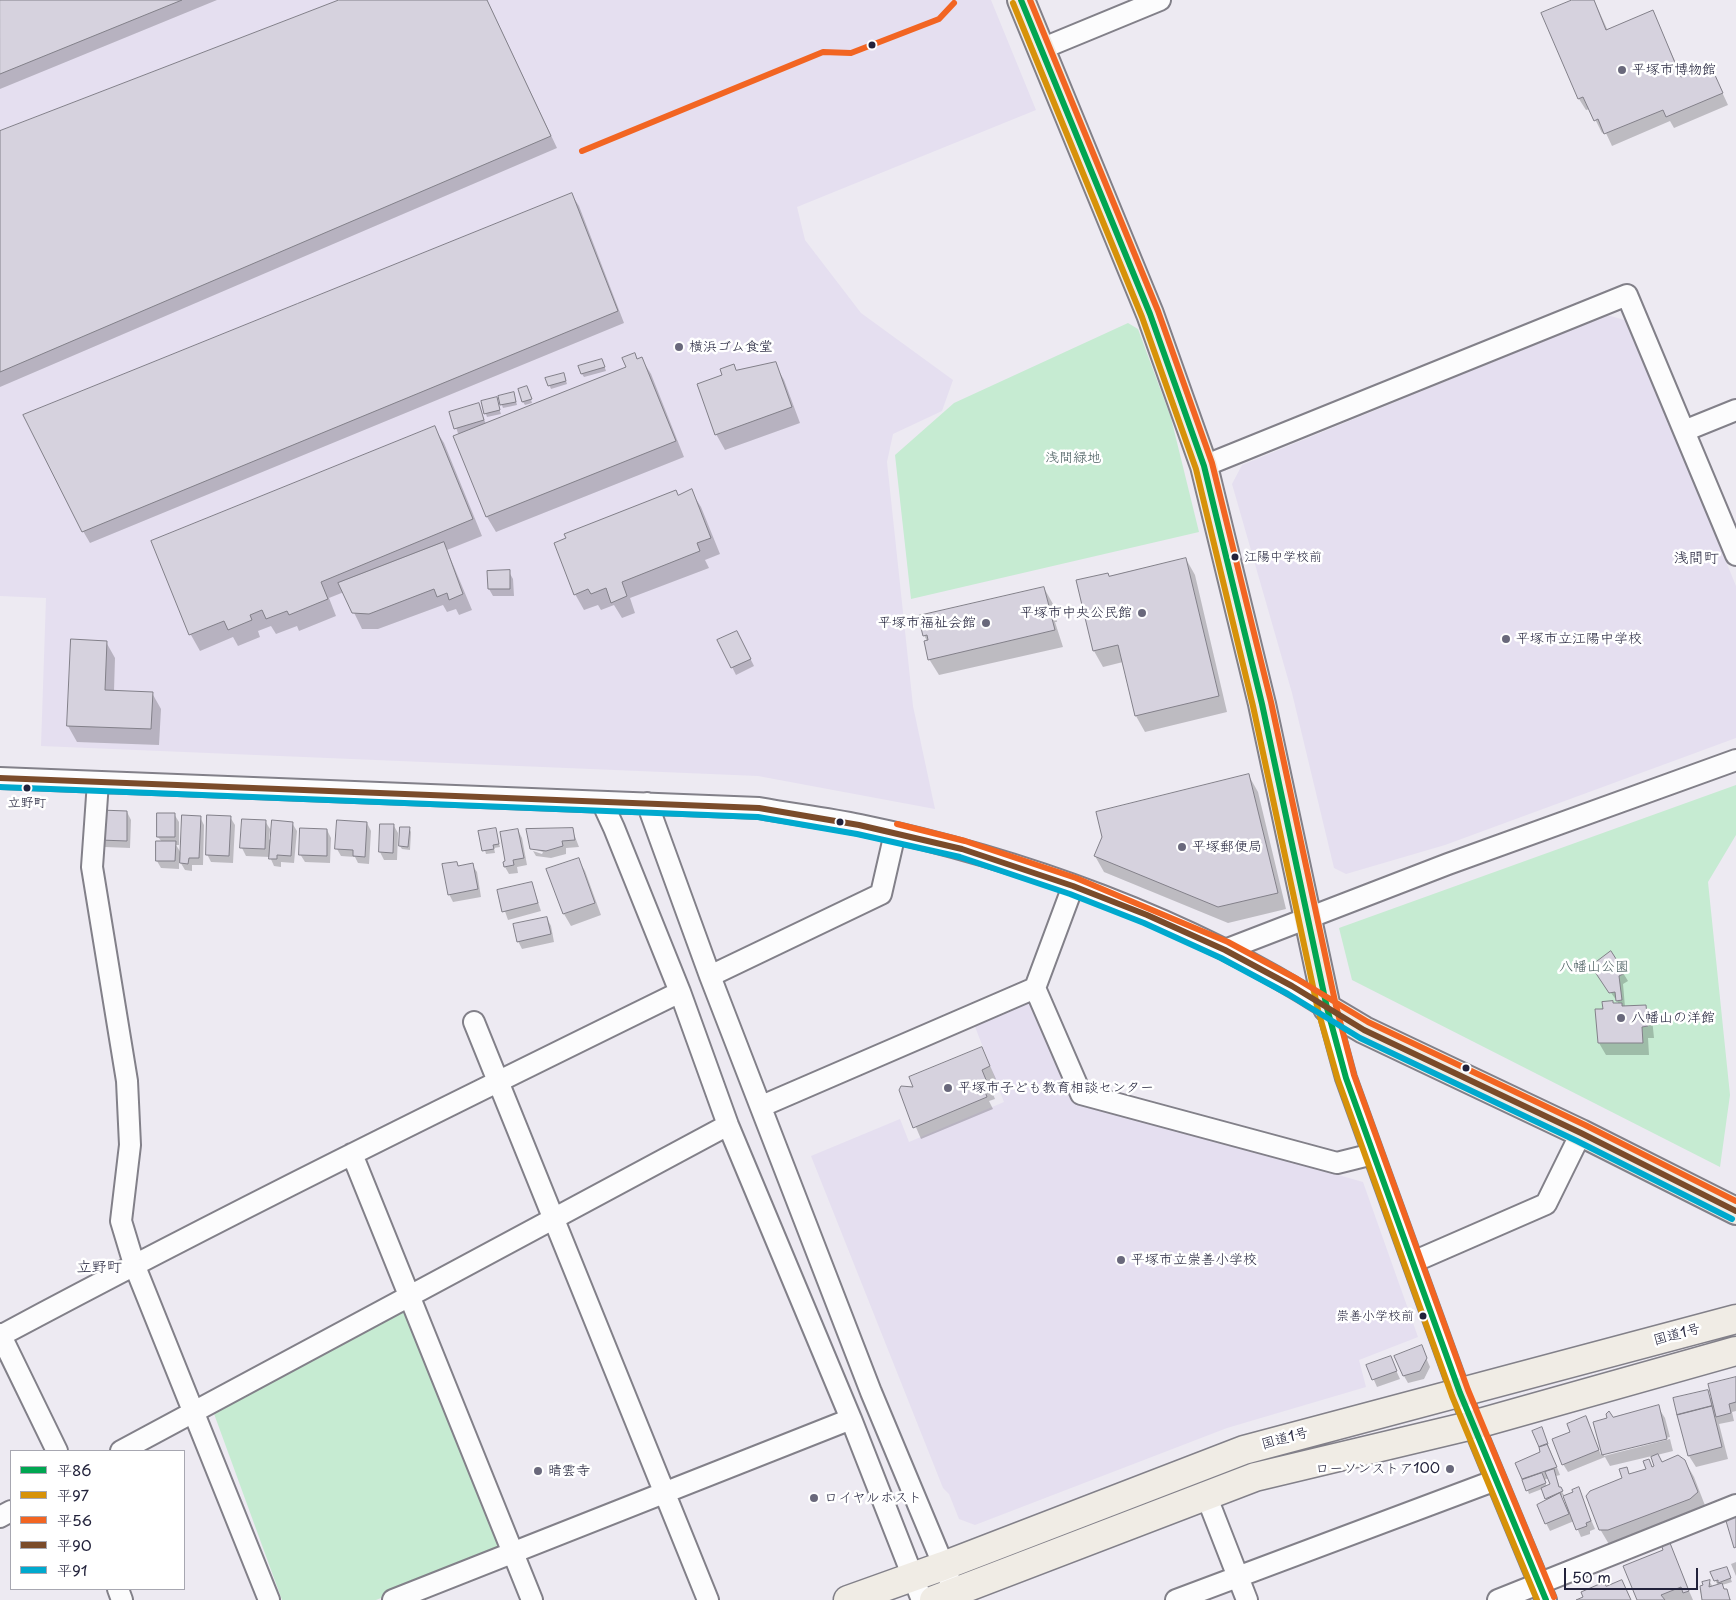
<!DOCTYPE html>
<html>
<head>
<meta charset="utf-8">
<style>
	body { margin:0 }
	#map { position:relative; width:1736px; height:1600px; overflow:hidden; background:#edeaf2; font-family:"Playpen Sans","Klee One",sans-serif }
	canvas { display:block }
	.legend { position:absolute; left:10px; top:1450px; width:175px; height:140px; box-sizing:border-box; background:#fff; border:1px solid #a7a7b1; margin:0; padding:6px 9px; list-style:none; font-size:15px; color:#22223b }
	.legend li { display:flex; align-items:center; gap:10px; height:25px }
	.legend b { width:25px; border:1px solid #a7a7b1 }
	.scale { position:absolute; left:1564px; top:1568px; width:134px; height:22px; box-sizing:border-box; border:2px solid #22223b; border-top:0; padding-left:6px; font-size:15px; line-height:18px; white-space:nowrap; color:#22223b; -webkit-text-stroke:4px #fff; paint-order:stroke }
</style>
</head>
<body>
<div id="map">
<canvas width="1736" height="1600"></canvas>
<ul class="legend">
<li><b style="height:6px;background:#00a651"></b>平86</li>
<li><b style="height:6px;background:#d79209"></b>平97</li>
<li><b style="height:6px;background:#f26522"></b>平56</li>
<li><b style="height:6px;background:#7a4b2a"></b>平90</li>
<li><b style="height:6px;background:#00a9ce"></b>平91</li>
</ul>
<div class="scale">50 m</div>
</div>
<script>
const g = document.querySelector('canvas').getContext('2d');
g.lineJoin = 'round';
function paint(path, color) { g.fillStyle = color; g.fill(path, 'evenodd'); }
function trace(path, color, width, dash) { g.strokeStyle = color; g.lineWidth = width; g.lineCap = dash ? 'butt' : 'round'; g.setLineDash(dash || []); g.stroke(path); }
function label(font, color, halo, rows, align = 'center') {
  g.font = font + ' "Playpen Sans","Klee One",sans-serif'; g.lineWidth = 5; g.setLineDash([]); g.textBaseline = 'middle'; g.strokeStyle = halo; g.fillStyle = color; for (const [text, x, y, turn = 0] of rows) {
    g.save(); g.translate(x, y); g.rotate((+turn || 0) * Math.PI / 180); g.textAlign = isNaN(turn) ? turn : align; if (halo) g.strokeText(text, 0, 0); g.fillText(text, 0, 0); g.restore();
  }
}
const built = new Path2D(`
	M0,0H991L1036,110L797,207L805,240L861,313L953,380L942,411L893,434L887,462L913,706L935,809L758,776L41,746L46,598L0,596Z
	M1607,315L1628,321L1736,586V738L1445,845L1346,874L1334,868L1292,693L1232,484L1242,465Z
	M1025,1001L1034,1002L1076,1101L1363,1182L1418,1337L1359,1360L1366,1387L1227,1428L975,1525L959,1519L949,1494L943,1488L811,1156L900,1119L909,1142L1004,1102L974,1024Z`);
const green = new Path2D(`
	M1128,323L1138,329L1171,418L1199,532L911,599L895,455L954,403Z
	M1736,785V835L1708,882L1730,1095L1720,1167L1352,980L1339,928Z
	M407,1305L502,1550L376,1600H282L213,1411Z`);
const shadow = new Path2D(`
	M0,0H217L0,89Z
	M342,0H487L557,148L0,387V133Z
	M1575,0H1594L1608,31L1653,12L1682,77L1710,66L1728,105L1674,128L1670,121L1612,146L1605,131L1602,133L1590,109L1586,110L1579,99Z
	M572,195L579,206L624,323L90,543L83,531Z
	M641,358L651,374L684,457L496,532L487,517L451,413L478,405L486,424L627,367Z
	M602,360L606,371L584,377L582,374Z
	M775,364L784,380L800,423L725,450L716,434L724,376Z
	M565,377L567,384L551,389L547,379Z
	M527,387L532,403L525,405L523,402Z
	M499,397H515L517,405L503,408Z
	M496,399L501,414L487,417L482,402Z
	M434,427L444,443L482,536L447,550L472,610L459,615L456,609L447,612L443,605L378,629H362L344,592L329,598L336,616L299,631L297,626L276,634L271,626L258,631L260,637L238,646L233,637L200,651L191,635L153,542Z
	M691,491L701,507L720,554L705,560L709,568L630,598L635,613L622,618L614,605L601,610L598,605L584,610L575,594L678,496Z
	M1186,559L1195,575L1227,712L1145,732L1136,716L1123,662L1103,667L1094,651L1078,581L1109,577Z
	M509,572L513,579L514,596H493L489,589Z
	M1044,588L1053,604L1057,622H1055L1063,647L939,675L929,659L927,641L924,635Z
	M741,640L754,666L736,675L732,667Z
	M106,642L115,658L114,691L152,693L161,709L159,745L77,742L68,726Z
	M1249,776L1258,792L1286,909L1228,923L1104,872L1095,856Z
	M127,812L131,820L130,848L105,847L101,840Z
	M174,814L179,822V845H176L181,853L200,817L204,825L203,865H192V871L185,870L179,860V869L161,868L157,861L162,842L158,837Z
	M230,817L235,825L233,863L211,862L207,854Z
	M265,821L270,829L269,840L292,823L297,831L294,863L281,862V867L274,866L270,857L246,856L242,848Z
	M367,823L371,831L369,864L358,863L355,857L341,856L337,849Z
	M381,825L394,826L398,833L397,860H384L380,852Z
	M409,828L411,832L410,850L402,849L399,845Z
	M495,829L500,847L494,848L495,853L486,854L480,832Z
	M572,829L579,847L566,848V854L551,858L536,856L533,851L542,854L543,852L531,848Z
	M327,830L331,838L330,863L305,862L300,854Z
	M518,830L522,838L527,865L517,867L518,873L509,874L505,867Z
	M578,859L585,871L601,915L571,926L564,914Z
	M472,865L477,872L481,897L453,902L449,894L458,867Z
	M532,883L541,911L508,920L498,891Z
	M547,918L551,926L554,942L522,949L518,941Z
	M1611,953L1628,981L1623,984L1625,1007L1645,1006L1652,1018L1654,1038H1648L1649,1055H1606L1599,1043L1596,1010L1619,1004L1597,973Z
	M982,1048L996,1079L988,1082L995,1099L989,1101L993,1109L921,1139L900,1090H908Z
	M1421,1346L1430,1367L1424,1379L1408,1383L1404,1376Z
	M1390,1357L1400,1379L1377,1387L1368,1366Z
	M1736,1378V1411L1732,1412L1734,1421L1719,1424L1728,1459L1696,1467L1689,1456L1707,1391L1712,1400Z
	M1658,1407L1665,1418L1670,1437L1604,1453V1456L1670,1439L1673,1451L1657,1455L1662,1464L1684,1460L1694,1477L1706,1508L1610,1546L1600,1529L1624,1479L1626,1468L1630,1476L1647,1469L1649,1461L1653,1468L1656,1466L1652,1456L1610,1466L1605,1457L1568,1472L1563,1464L1572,1432L1586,1418L1601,1455L1613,1418Z
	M1543,1432L1560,1475L1556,1476L1560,1488L1565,1497L1575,1493L1578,1489L1595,1529L1590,1531V1534L1581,1537L1574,1521L1550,1531L1546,1523L1548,1501L1542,1489L1529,1494L1528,1491L1517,1463L1542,1453ZM1549,1478L1552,1485L1547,1487L1544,1480ZM1564,1495L1568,1506L1567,1507L1561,1496Z
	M1669,1545L1693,1600H1638L1664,1551Z
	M1736,1562V1576L1731,1564Z
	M1728,1572L1732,1582L1722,1585L1731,1600H1703L1700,1591L1709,1581L1713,1587L1718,1586L1712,1573Z`);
const building = new Path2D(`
	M0,0H182L0,74Z
	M339,0H487L551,136L0,372V131Z
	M1572,0H1594L1606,30L1653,10L1681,77L1710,64L1723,93L1666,117L1663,110L1604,134L1598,119L1594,121L1583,97L1578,99L1541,13Z
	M572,193L618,311L82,532L23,415Z
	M635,353L637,359L642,357L676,441L486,517L453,436L626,367L622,358Z
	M602,359L605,367L581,374L578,366Z
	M776,362L792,407L715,435L697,384L722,375L720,369L734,364L736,370Z
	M564,373L566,381L548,386L545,378Z
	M527,386L532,399L522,402L518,389Z
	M514,392L516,402L500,405L498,396Z
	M497,397L500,410L484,414L481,401Z
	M479,403L484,420L454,429L449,412Z
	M435,426L473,519L321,582L328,599L289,615L287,611L266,619L262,610L250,615L252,620L228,630L224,621L189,635L151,541Z
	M692,489L711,538L697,543L700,551L622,582L627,596L611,603L606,588L591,594L588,589L574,595L554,543L566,538L564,534L676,490L678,495Z
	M444,542L463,594L449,600L447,593L437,597L434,589L369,614L352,613L338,583Z
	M1186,558L1219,696L1135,716L1118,645L1093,651L1076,580L1108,573L1109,576Z
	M510,570V589H488L487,571Z
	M1044,587L1049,606L1045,607L1046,612L1050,611L1055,630L928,660L924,641L928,640L927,635L923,636L918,616Z
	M737,631L751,659L731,668L717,640Z
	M71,639L107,641L105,690L153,692L151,729L67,726Z
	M1249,774L1278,893L1218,907L1094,856L1102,837L1096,812Z
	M100,810L127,811V841L100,840Z
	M157,813H175V837H157Z
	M182,815L201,816L199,858H189L188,864L180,863Z
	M207,815L231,816L229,856L206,855Z
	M242,819L266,820L265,849L240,848Z
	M272,820L293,822L291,856L277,855V859H269Z
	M337,820L367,822L365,857L353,856V850L335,849Z
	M380,824H394L393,853L379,852Z
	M400,827H410L408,847L399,846Z
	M300,828L327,829V856L299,855Z
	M496,828L499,844L493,845L494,849L482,851L478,831Z
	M573,828L575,840L562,841L563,846L546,851L530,849L526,829Z
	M518,829L524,858L513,860L514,865L504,867L503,862L505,861L500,832Z
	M156,841H176L175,861H156Z
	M579,858L595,903L563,914L546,869Z
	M457,862L458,866L473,863L478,889L448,895L442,864Z
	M532,882L538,903L502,912L497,890Z
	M547,917L551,934L517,942L513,924Z
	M1611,951L1625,973L1619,976L1622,1000L1616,1001L1615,992L1609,993L1591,966Z
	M1613,1001V1003H1622V1006L1646,1005L1648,1026L1642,1027L1643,1043H1598L1595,1009H1603L1602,1002Z
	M982,1047L990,1066L982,1070L989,1087L984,1089L987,1097L913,1128L899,1090L901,1086L913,1087L909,1077Z
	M1422,1345L1427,1358L1420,1371L1403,1376L1394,1356Z
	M1391,1356L1397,1371L1372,1380L1366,1365Z
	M1736,1377V1402L1729,1404L1731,1413L1716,1417L1708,1384Z
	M1708,1390L1712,1406L1677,1415L1673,1398Z
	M1659,1405L1667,1439L1602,1455L1593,1422L1607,1418L1606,1414L1609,1411L1613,1417Z
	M1712,1406L1722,1447L1688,1456L1677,1415Z
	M1586,1416L1599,1450L1562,1465L1552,1439L1570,1432L1567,1424Z
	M1542,1427L1548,1444L1539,1447L1532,1431Z
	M1547,1444L1557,1467L1522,1479L1515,1463L1540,1452L1539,1447Z
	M1658,1454L1662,1462L1678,1455L1685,1460L1698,1492L1690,1499L1608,1530H1599L1586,1496L1590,1491L1622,1478L1619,1469L1627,1467L1629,1474L1646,1469L1643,1461L1649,1459L1652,1467L1654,1466L1651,1457Z
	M1554,1469L1559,1487H1561L1563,1491L1545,1499L1541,1488L1550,1484L1545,1472Z
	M1542,1473L1546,1483L1526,1491L1522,1480Z
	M1579,1487L1591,1521L1586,1523L1587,1526L1576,1530L1563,1496L1573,1492L1572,1490Z
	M1560,1493L1569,1514L1545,1524L1537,1505Z
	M1736,1517V1547L1734,1548L1726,1521Z
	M1670,1543L1689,1591L1683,1593L1681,1587L1661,1595L1665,1600H1637L1623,1566L1663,1550L1662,1547Z
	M1727,1567L1731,1578L1718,1583V1580L1714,1581L1710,1572Z
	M1622,1580L1631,1600H1576L1583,1597L1581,1592L1604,1582L1606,1586Z
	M1710,1580L1709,1587L1722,1583L1724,1589H1727L1730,1600H1702L1700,1586L1703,1585L1702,1582Z`);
const minor = new Path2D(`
	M1041,49L1160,0
	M1684,431L1736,410
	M1204,466L1627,295L1736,555
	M0,778L759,808C792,814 826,818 860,825C1020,858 1189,919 1327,1008L1346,1078L1460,1393L1546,1600
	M98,782L92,867L127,1081L130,1145L121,1221L134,1264L269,1600
	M602,802L614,828L680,992L728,1125L851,1419L922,1600
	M647,803L710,976L871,1392L958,1600
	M1225,950L1448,864L1736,760
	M710,976L881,894L895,833
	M1035,988L1073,886
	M474,1022L708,1600
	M762,1106L1035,988L1081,1094L1337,1163L1373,1154
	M352,1154L532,1600
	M1413,1262L1546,1204L1581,1133
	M0,1334L57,1451
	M0,1336C224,1216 452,1104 680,992
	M121,1451L728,1125
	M1206,1495L1247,1600
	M0,1517L11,1511
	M118,1589L122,1600
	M393,1600L851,1419
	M1176,1600L1496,1480
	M1498,1600L1736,1505`);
const major = new Path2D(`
	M1021,0L1150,314L1204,466L1262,704L1327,1008L1364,1030L1581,1133L1736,1211`);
const highway = new Path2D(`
	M848,1600L943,1566L1244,1450L1736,1319
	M934,1600L1255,1477L1473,1425L1736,1351`);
const bus1 = new Path2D(`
	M1021,0L1150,314L1204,466L1262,704L1327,1008L1346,1078L1460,1393L1546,1600`);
const bus2 = new Path2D(`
	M1013,3L1142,317L1196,469L1253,706L1318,1010L1338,1080L1452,1396L1537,1600`);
const bus3 = new Path2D(`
	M1030,0L1158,311L1212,463L1271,702L1336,1006L1354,1075L1468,1390L1554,1597
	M582,151L823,52L851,53L939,19L954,3
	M897,824L965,841L1076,878L1228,942L1297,979L1368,1022L1585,1125L1736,1201`);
const bus4 = new Path2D(`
	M0,778L759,808L859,825L962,849L1073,886L1147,915L1225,950L1292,986L1364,1030L1581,1133L1736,1211`);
const bus5 = new Path2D(`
	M0,787L758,817L857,834L960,857L1070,894L1144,923L1221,958L1288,994L1360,1038L1577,1141L1732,1219`);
const markers = [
	[872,45,4.5,"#22223b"],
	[1622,70,5,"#69687b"],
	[679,347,5,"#69687b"],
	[1235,557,4.5,"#22223b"],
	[1142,613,5,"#69687b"],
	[986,623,5,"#69687b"],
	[1506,639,5,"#69687b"],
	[27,788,4.5,"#22223b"],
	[840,822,4.5,"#22223b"],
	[1182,847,5,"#69687b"],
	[1621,1018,5,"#69687b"],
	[1466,1068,4.5,"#22223b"],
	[948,1088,5,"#69687b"],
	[1121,1260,5,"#69687b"],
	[1423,1316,4.5,"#22223b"],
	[1450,1469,5,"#69687b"],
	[538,1471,5,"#69687b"],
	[814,1498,5,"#69687b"]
];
const busNames = [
	["江陽中学校前",1244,557],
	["立野町",27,803,"center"],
	["崇善小学校前",1414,1316,"right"]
];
const poiNames = [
	["平塚市博物館",1632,70],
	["横浜ゴム食堂",689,347],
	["平塚市中央公民館",1132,613,"right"],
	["平塚市福祉会館",976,623,"right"],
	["平塚市立江陽中学校",1516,639],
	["平塚郵便局",1192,847],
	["八幡山の洋館",1631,1018],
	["平塚市子ども教育相談センター",958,1088],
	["平塚市立崇善小学校",1131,1260],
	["ローソンストア100",1440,1469,"right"],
	["晴雲寺",548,1471],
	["ロイヤルホスト",824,1498]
];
const parkNames = [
	["浅間緑地",1073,458],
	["八幡山公園",1594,967]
];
const streetNames = [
	["国道1号",1677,1335,-15],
	["国道1号",1285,1439,-15]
];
const neighbourhoodNames = [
	["浅間町",1696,559],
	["立野町",99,1268]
];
paint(built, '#e5dff0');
paint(green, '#c6ebd2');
paint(shadow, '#0003');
paint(building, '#d6d2de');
trace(building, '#828089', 1);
trace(minor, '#828089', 24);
trace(major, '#828089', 30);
trace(highway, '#828089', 31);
trace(minor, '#fcfcfd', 20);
trace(major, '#f0ece5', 26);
trace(highway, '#f0ece5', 28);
trace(bus1, '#00a651', 6);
trace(bus2, '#d79209', 6);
trace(bus3, '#f26522', 6);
trace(bus4, '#7a4b2a', 6);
trace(bus5, '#00a9ce', 6);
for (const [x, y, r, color] of markers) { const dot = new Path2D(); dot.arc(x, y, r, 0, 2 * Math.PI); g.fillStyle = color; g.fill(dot); trace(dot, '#fff', 2); }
label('13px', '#22223b', '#fff', busNames, 'left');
label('14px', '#22223b', '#fff', poiNames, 'left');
label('14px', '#4a5e60', '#fff', parkNames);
label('14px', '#22223b', '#fff', streetNames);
label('15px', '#22223b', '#fff', neighbourhoodNames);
</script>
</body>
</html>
